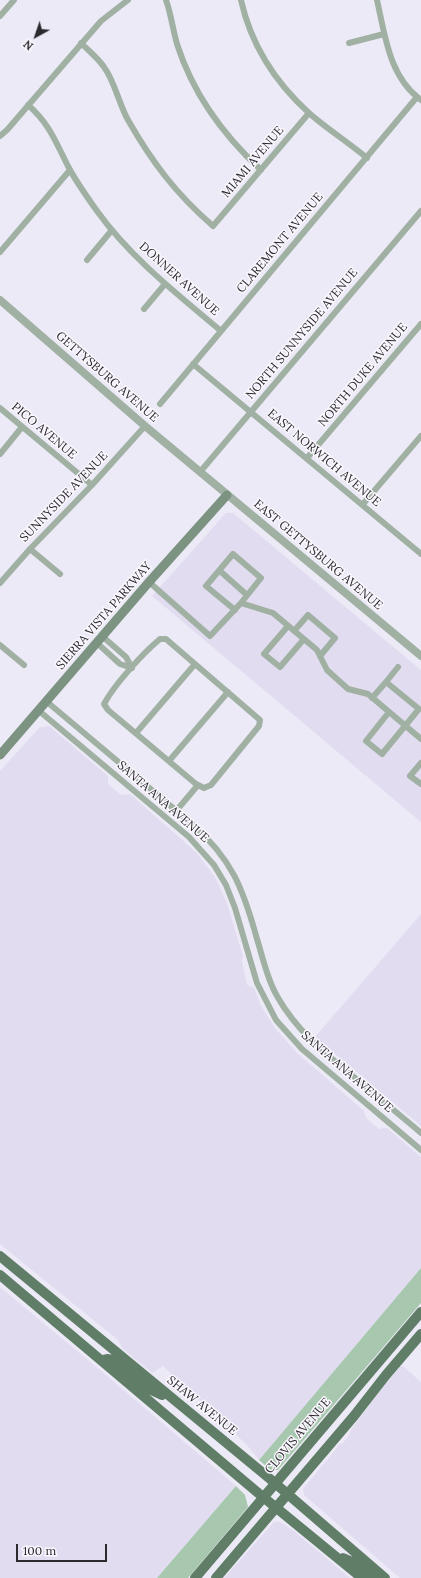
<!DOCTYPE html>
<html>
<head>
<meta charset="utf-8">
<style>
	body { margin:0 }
	#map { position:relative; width:421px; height:1578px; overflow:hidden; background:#edeaf7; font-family:Lora,serif }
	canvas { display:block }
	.north { position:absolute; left:16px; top:16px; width:40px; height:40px; -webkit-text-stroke:3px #faf8fe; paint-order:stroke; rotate:220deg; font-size:11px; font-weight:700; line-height:16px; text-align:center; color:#2b292e }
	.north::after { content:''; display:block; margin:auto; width:14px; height:18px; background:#2b292e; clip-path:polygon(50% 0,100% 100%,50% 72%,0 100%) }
	.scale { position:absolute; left:16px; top:1544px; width:91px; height:18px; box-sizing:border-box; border:2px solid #2b292e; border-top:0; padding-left:5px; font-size:12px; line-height:14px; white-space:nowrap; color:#2b292e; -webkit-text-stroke:3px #faf8fe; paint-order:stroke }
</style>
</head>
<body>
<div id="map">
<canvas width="421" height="1578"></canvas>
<div class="north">N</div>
<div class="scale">100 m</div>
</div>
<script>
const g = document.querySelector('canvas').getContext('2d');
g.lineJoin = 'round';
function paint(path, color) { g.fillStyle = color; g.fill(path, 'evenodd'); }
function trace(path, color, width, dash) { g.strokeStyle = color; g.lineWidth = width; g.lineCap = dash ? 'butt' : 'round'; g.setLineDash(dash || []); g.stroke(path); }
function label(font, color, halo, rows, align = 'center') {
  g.font = font + ' Lora,serif'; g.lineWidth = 3; g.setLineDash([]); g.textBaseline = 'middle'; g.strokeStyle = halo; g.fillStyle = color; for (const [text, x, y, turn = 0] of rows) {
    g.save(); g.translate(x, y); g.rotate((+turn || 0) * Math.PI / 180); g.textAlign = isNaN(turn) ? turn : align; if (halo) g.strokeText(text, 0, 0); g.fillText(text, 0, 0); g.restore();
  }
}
const built = new Path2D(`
	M226,513H233L421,670V822L152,596Z
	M49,726L108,776V784L121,795L130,794L196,852L215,877L227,903L243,956L242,961L247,985L254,988L261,1006L275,1028L296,1052L364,1111L366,1118L379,1129L387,1128L421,1157V1268L259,1460L247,1445L163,1366L152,1373L123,1349L118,1340L0,1244V771L40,727Z
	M421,914V1126L315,1037Z
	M0,1287L106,1375L236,1486L157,1578H0Z
	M403,1366L421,1382V1578H400L304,1495L303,1489L340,1444L343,1443L350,1434V1431L387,1382L400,1367Z
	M274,1522H280L294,1531L350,1578H224Z`);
const green = new Path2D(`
	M421,1268V1303L278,1470H270L259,1460Z
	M236,1486L245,1495L248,1507L188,1578H157Z`);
const minor = new Path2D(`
	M166,0C171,14 173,30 177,44C193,94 223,135 261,170
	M241,0C251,45 275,82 309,113C327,129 348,142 367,158
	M377,0C385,35 389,77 421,100
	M0,16L14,0
	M81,43C89,51 98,58 104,67C115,82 119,104 128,120C152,162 176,194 213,226L309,113
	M349,43L384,34
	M28,105C50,124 56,143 69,168C77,183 87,197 97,211C131,258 176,293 221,331
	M0,136L7,130L101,21L128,0
	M0,252L70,170
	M87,260L112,230
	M144,309L165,284
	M193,364L421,554
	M160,404L417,97
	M0,408L92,485
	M0,454L22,427
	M307,458L421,324
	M200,472L421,211
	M363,504L421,436
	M30,549L60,574
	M220,571L247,595
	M149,582L210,636L241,603L273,613L317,650L327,670L348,689L368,694L421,739
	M0,583L30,549L92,485L145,426
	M235,610L206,586L233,554L261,578L241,603
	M288,626L264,654L280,667L304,639
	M294,631L308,615L335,638L320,656
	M102,636L126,657L132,668
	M160,639H166L260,720L259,726L211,785L204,788L196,784L108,710L104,704C114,685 143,653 160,639Z
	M97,643L120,664L132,668
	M0,645L24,665
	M386,682L398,667
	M372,698L386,682L419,709L382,754L366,741L389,712
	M46,701L191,823C232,859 243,888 257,939C263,958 267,979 277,996C296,1030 324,1053 354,1077C376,1096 399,1114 421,1133
	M38,710L189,837L214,865L226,885L235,908L257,983L276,1020L302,1049L421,1150
	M136,733L195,664
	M169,761L228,692
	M421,763L410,776L421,784
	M176,811L198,785`);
const tertiary = new Path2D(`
	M0,300L145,426L421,656`);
const secondary = new Path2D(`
	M0,755L149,582L227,495`);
const primary = new Path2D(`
	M0,1256L269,1478L385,1578
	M0,1275L257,1492L362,1578
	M103,1360L107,1359L113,1360L149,1389L162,1395
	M343,1558L355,1563L373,1578
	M195,1578L421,1312
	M216,1578L354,1416L386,1375L421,1334`);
const streetNames = [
	["MIAMI AVENUE",253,162,-50],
	["CLAREMONT AVENUE",280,243,-50],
	["DONNER AVENUE",179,279,42],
	["NORTH SUNNYSIDE AVENUE",302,334,-50],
	["NORTH DUKE AVENUE",363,375,-50],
	["GETTYSBURG AVENUE",107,377,41],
	["PICO AVENUE",44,431,40],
	["EAST NORWICH AVENUE",324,458,40],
	["SUNNYSIDE AVENUE",64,497,-46],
	["EAST GETTYSBURG AVENUE",318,555,40],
	["SIERRA VISTA PARKWAY",104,616,-49],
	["SANTA ANA AVENUE",163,802,41],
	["SANTA ANA AVENUE",347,1072,41],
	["SHAW AVENUE",202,1406,39],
	["CLOVIS AVENUE",298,1436,-50]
];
paint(built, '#e1dcf0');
paint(green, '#a7c8ae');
trace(minor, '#a0b1a3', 6);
trace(tertiary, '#a0b1a3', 8);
trace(secondary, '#7b9380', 9);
trace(primary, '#607e67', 10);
label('12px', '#2b292e', '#faf8fe', streetNames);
</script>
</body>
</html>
